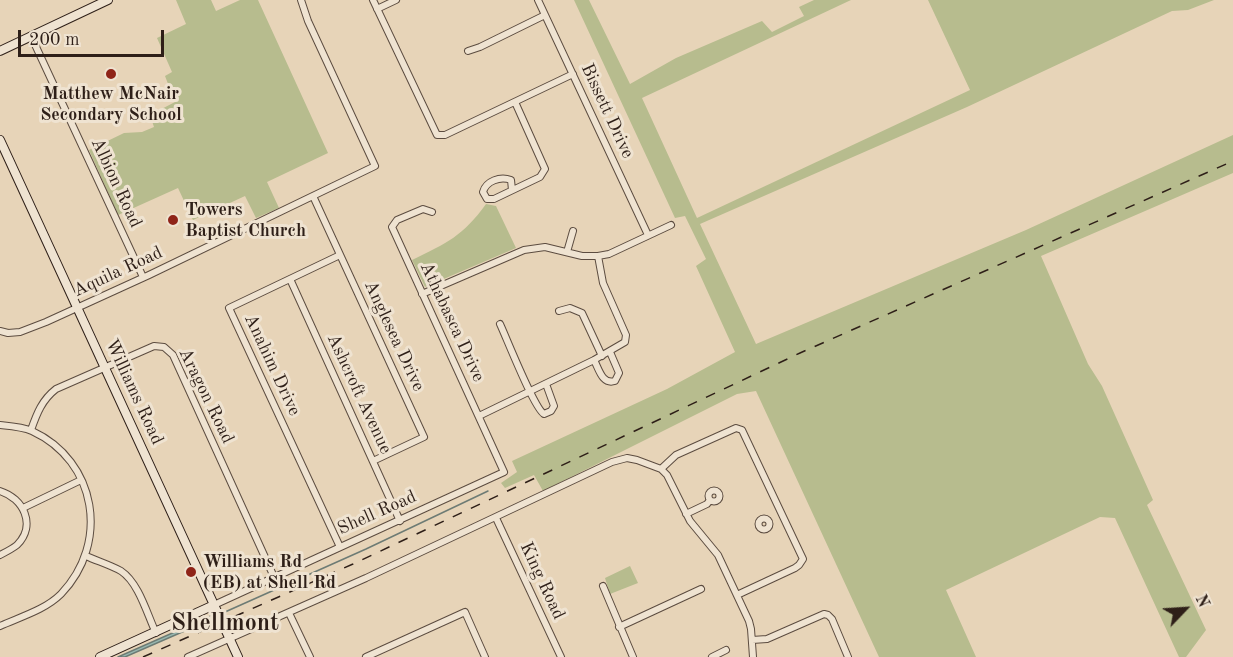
<!DOCTYPE html>
<html>
<head>
<meta charset="utf-8">
<style>
	body { margin:0 }
	#map { position:relative; width:1233px; height:657px; overflow:hidden; background:#e7d4b8; font-family:"Old Standard TT",serif }
	canvas { display:block }
	.north { position:absolute; left:1155px; top:579px; width:60px; height:60px; -webkit-text-stroke:4px #efe3d1; paint-order:stroke; rotate:65deg; font-size:16px; font-weight:700; line-height:24px; text-align:center; color:#2e1f18 }
	.north::after { content:''; display:block; margin:auto; width:21px; height:27px; background:#2e1f18; clip-path:polygon(50% 0,100% 100%,50% 72%,0 100%) }
	.scale { position:absolute; left:18px; top:30px; width:146px; height:27px; box-sizing:border-box; border:3px solid #2e1f18; border-top:0; padding-left:8px; font-size:18px; line-height:21px; white-space:nowrap; color:#2e1f18; -webkit-text-stroke:4px #efe3d1; paint-order:stroke }
</style>
</head>
<body>
<div id="map">
<canvas width="1233" height="657"></canvas>
<div class="north">N</div>
<div class="scale">200 m</div>
</div>
<script>
const g = document.querySelector('canvas').getContext('2d');
g.lineJoin = 'round';
function paint(path, color) { g.fillStyle = color; g.fill(path, 'evenodd'); }
function trace(path, color, width, dash) { g.strokeStyle = color; g.lineWidth = width; g.lineCap = dash ? 'butt' : 'round'; g.setLineDash(dash || []); g.stroke(path); }
function label(font, color, halo, rows, align = 'center') {
  g.font = font + ' "Old Standard TT",serif'; g.lineWidth = 6; g.setLineDash([]); g.textBaseline = 'middle'; g.strokeStyle = halo; g.fillStyle = color; for (const [text, x, y, turn = 0] of rows) {
    g.save(); g.translate(x, y); g.rotate((+turn || 0) * Math.PI / 180); g.textAlign = isNaN(turn) ? turn : align; if (halo) g.strokeText(text, 0, 0); g.fillText(text, 0, 0); g.restore();
  }
}
const green = new Path2D(`
	M176,0H211L216,11L240,0H258L328,153L267,182L279,208L256,218L245,196L193,220L178,188L118,215L89,150L124,133L142,132L154,127L150,115L175,102L165,76L172,72L157,38L186,24Z
	M574,0H589L630,84L676,58L762,21L772,32L804,16L799,7L814,0H851L642,98L697,218L970,90L928,0H1214L1188,10L1172,11L967,107L700,224L756,344L1026,230L1233,135V173L1041,256L1088,364L1102,386L1153,500L1147,505L1206,630L1186,657H1179L1115,518L1100,517L946,590L976,657H879L756,391L737,394L543,491L534,475L505,488L501,483L517,472L512,461L667,389L735,352L696,266L706,259L685,216L675,218Z
	M486,204L496,206L516,248L425,287L412,260C447,243 463,236 486,204Z
	M630,566L638,583L610,594L605,578Z`);
const water = new Path2D(`
	M211,616L212,619L125,657H118Z`);
const stream = new Path2D(`
	M225,612L366,549L488,491`);
const street = new Path2D(`
	M373,0L437,135H445L573,74
	M538,0L648,235
	M377,9L396,0
	M31,36L143,277
	M468,51L480,47L545,15
	M512,190L511,180C500,176 486,181 483,192L487,199H494L540,177L545,169L515,102
	M313,196L424,437L373,461
	M567,252L573,231
	M290,279L400,521
	M422,294L524,250L545,247L582,256H598L609,254L671,225
	M559,311L570,308L582,313L602,356
	M500,324C507,339 534,408 544,414L551,411L554,406L546,384
	M0,331L8,333L20,332L46,322L149,275L375,166L308,21L301,0
	M594,360C599,369 602,385 615,381L619,373L610,352
	M479,416L594,360L625,342L626,335L603,283L598,256
	M0,425C10,426 23,427 32,431C97,461 110,543 61,594C45,610 20,617 0,626
	M31,430C37,413 42,400 56,389L154,346L164,347L173,355L274,577
	M661,469L676,455L736,428L742,430L803,559L799,565L795,568L737,595
	M708.5 496a5.5 5.5 0 1 1 11 0a5.5 5.5 0 1 1-11 0Z
	M0,491C23,498 37,525 17,545C12,549 6,552 0,555
	M23,508L81,480
	M686,514L707,504L710,500
	M496,518L561,657
	M758.5 524a5.5 5.5 0 1 1 11 0a5.5 5.5 0 1 1-11 0Z
	M340,547L229,308L340,255
	M86,556C97,561 110,565 121,571C139,583 147,614 156,633
	M603,586L633,657
	M214,605L504,472L392,227L397,220L423,209L432,212
	M289,613L310,657
	M619,627L701,589
	M752,640L767,639L824,614L828,615L832,619L848,657
	M188,657L366,578L612,462L627,458L637,460L661,469L667,475L690,521L718,555L749,621L751,629L753,657
	M366,657L465,612L485,657
	M712,657L726,650`);
const secondary = new Path2D(`
	M0,51L108,0
	M0,140L238,657
	M100,657L214,605`);
const rail = new Path2D(`
	M143,657L353,564L800,353L1233,161`);
const markers = [
	[111,74,6,"#8f2418"],
	[173,220,6,"#8f2418"],
	[191,572,6,"#8f2418"]
];
const poiNames = [
	["Matthew McNair",111,94,"center"],
	["Secondary School",111,115,"center"],
	["Towers",185,210],
	["Baptist Church",185,231],
	["Williams Rd",203,562],
	["(EB) at Shell Rd",203,583]
];
const streetNames = [
	["Bissett Drive",607,111,65],
	["Albion Road",116,183,65],
	["Aquila Road",118,272,-25],
	["Athabasca Drive",452,322,65],
	["Anglesea Drive",394,336,65],
	["Anahim Drive",272,365,65],
	["Williams Road",134,392,65],
	["Ashcroft Avenue",359,394,65],
	["Aragon Road",206,396,64],
	["Shell Road",377,513,-24],
	["King Road",542,581,65]
];
const districtNames = [
	["Shellmont",225,624]
];
paint(green, '#b7bc8e');
paint(water, '#97b8b1');
trace(water, '#6d7b74', 1.5);
trace(stream, '#6d7b74', 1.5);
trace(street, '#5c4c40', 8);
trace(secondary, '#2e1f18', 10);
trace(street, '#efe3d1', 6);
trace(secondary, '#efe3d1', 8);
trace(rail, '#2e1f18', 1.5, [10, 10]);
for (const [x, y, r, color] of markers) { const dot = new Path2D(); dot.arc(x, y, r, 0, 2 * Math.PI); g.fillStyle = color; g.fill(dot); trace(dot, '#efe3d1', 2); }
label('bold 18px', '#2e1f18', '#efe3d1', poiNames, 'left');
label('18px', '#2e1f18', '#efe3d1', streetNames);
label('bold 24px', '#2e1f18', '#efe3d1', districtNames);
</script>
</body>
</html>
